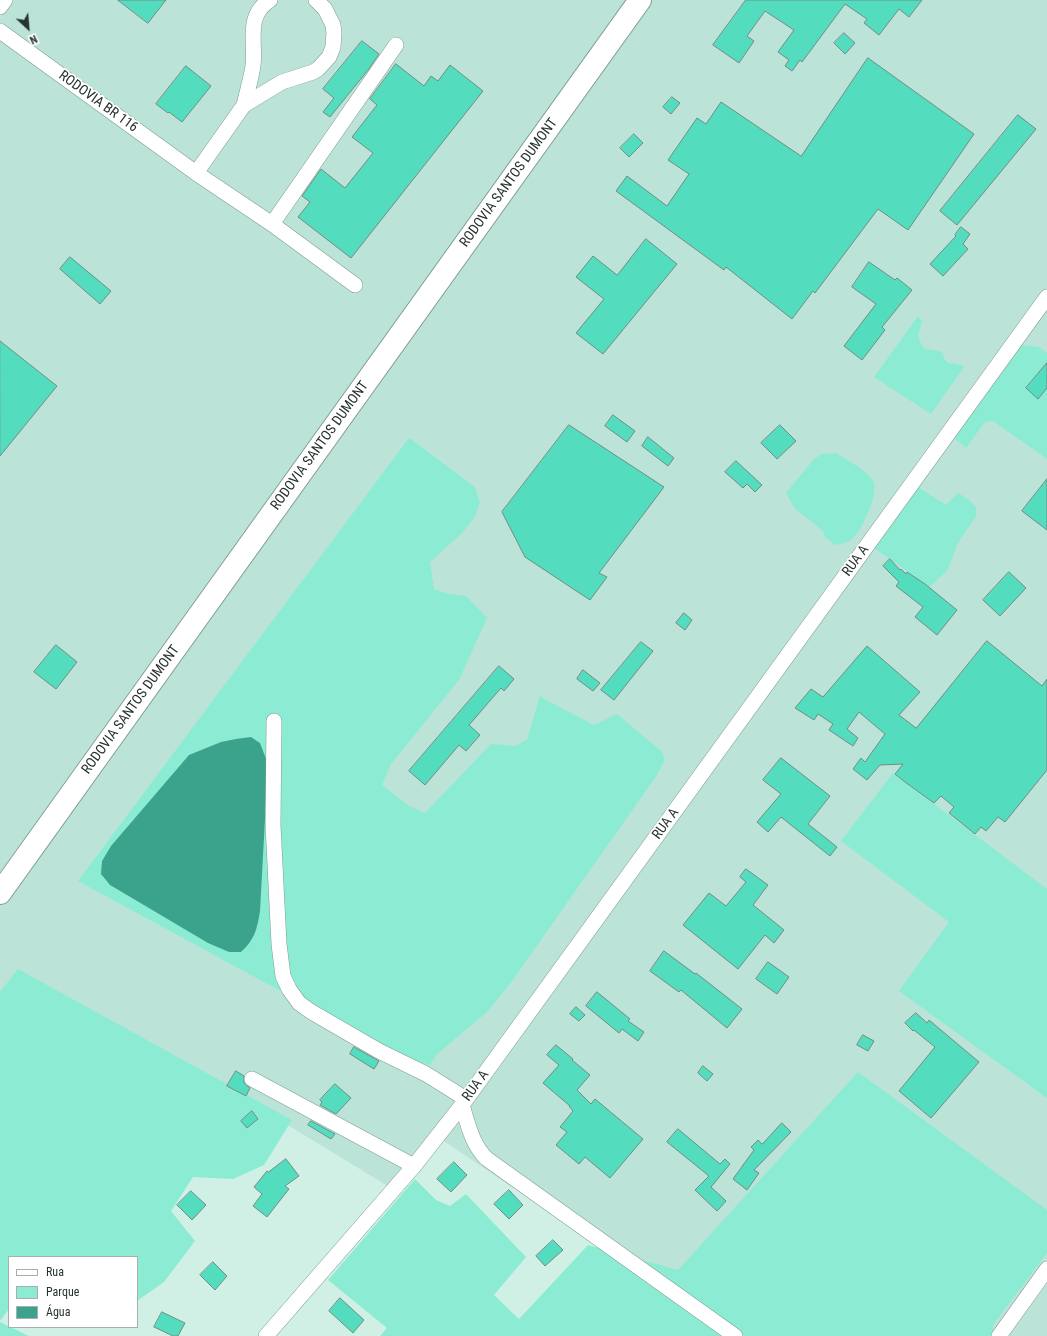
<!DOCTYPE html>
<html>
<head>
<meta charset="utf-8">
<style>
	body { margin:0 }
	#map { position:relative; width:1047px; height:1336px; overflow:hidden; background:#d0f0e6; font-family:"Roboto Condensed",sans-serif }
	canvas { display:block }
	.legend { position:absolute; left:8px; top:1256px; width:130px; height:72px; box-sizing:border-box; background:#fff; border:1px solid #a9adac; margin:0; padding:5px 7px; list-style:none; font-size:12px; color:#27332f }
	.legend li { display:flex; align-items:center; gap:8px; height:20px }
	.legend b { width:20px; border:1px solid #a9adac }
	.north { position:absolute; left:8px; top:8px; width:40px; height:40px; -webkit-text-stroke:3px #fff; paint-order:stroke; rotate:154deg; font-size:11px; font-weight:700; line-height:16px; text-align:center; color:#27332f }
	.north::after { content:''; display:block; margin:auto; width:14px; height:18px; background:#27332f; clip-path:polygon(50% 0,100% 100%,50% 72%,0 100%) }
</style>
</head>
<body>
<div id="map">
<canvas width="1047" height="1336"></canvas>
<ul class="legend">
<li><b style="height:5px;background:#fff"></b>Rua</li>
<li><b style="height:11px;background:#8cecd3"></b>Parque</li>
<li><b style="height:11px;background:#3ba38c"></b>Água</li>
</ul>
<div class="north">N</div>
</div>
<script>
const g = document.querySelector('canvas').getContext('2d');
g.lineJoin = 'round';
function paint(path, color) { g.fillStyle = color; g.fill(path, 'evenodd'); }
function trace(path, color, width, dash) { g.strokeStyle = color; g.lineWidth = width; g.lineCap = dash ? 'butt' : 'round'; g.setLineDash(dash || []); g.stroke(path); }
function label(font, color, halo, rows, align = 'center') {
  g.font = font + ' "Roboto Condensed",sans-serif'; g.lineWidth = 3.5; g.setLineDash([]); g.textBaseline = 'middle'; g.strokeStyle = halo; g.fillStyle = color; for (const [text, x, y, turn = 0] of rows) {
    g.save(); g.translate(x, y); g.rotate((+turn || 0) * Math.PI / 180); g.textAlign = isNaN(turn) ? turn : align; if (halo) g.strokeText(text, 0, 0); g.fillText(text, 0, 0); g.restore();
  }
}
const built = new Path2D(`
	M0,0H1047V1336H732L438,1137L394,1190L193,1067L9,1257L0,1309Z`);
const green = new Path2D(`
	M918,316L922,322C918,334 916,338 925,349L939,351L943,354C946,369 955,360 964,367L931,414L874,377Z
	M1020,345L1039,347L1047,353V459L993,421L985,422L966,448L952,436Z
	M409,438L475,487L480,502L475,517L462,533L430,562L434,589L449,594L466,596L487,618L459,680L391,764L382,785L409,806L425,813L491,744L515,746L527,740L540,695L544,699L594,725L617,714L661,751L665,759L657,775L512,981L487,1012L437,1054L430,1065L412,1060L367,1038L78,881Z
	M836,453C846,459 870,472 874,483C878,494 861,533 852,539C847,543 841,544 835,545L825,537L823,531L810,520L795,509L786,493L814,459L822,454Z
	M918,487L946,505L958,493L968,499L976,507V516L958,543L947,571L929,587L873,547Z
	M893,773L1047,889V1098L899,991L949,922L841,841Z
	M18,969L292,1120L264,1165L233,1179L193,1177L171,1211L195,1241L164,1282L137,1301V1257H9V1309L0,1321V992Z
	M858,1072L1047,1210V1253L993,1325L994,1336H380L387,1328L328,1280L415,1179L436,1200L450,1206L466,1194L526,1257L494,1295L519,1319L588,1245L678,1270Z
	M0,1322L29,1336H0Z`);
const water = new Path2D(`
	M251,737L260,743L268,764L260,911C257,929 255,939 241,952H229L208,943L110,885L101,874L102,861L111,846L189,755L221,742L236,739Z`);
const building = new Path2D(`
	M118,0H166L148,23Z
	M746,0H922L909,17L899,9L879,35L864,23L867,19L845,4L802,62L800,60L792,71L785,66L789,60L778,52L794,30L765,11L747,36L754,41L739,63L713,45Z
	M844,33L855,43L845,54L834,43Z
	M362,41L379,54L368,70L330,117L323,112L334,98L323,89Z
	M868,58L974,134L908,230L878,209L815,293L813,291L792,319L726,267L724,270L616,191L627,176L667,206L689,174L668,160L697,118L706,124L721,102L801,156Z
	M396,64L424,86L431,76L438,81L450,65L483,91L351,258L298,217L310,202L302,196L321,169L345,188L373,153L352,137L377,105L370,99Z
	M186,66L211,86L182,122L169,112L168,113L156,104Z
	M672,97L680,103L671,114L663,107Z
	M1018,115L1036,129L957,225L940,211Z
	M634,134L643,143L629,157L620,148Z
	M961,227L970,234L963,244L968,249L943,276L930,264L956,236L955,235Z
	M646,239L677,264L603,354L576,333L604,299L576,277L593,256L617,275Z
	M70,257L111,291L100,304L60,269Z
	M869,262L895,280L897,278L912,290L882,327L885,330L862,360L844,346L876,304L852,287Z
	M0,341L57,386L0,456Z
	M1047,363V388L1038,399L1026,388Z
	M613,415L635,431L627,442L605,426Z
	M569,425L664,487L599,573L607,577L590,600L525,557L502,512Z
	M780,425L796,441L777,459L761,443Z
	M648,437L674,458L668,466L642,446Z
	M736,461L762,485L755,492L747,484L743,488L725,472Z
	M1047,479V530L1022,511Z
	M890,559L900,570L901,569L906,574L907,572L925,584L957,610L937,635L915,617L923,607L896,586L899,582L883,566Z
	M1009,572L1026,588L1000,616L983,600Z
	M684,613L692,620L685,630L676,623Z
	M987,641L1042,686L1047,679V770L1005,822L998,817L986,831L981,827L975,834L949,813L954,807L941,796L934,803L905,782L895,774L903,764L880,765L867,780L853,769L861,758L865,762L885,734L859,712L847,729L858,738L853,746L829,730L833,724L818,714L814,720L795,708L811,689L823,697L867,646L920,692L899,715L916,728Z
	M641,642L653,651L614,700L601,690Z
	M56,645L77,662L56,689L34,672Z
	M499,666L514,679L504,691L501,688L469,725L480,735L466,751L459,745L425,785L409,771Z
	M583,670L600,683L593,691L577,679Z
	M781,758L830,796L808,824L837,847L830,856L781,817L768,832L757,822L781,794L763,780Z
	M746,869L768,885L753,905L784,930L774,943L765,935L738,969L683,925L709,893L726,906L746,882L740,877Z
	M664,951L695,974L696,973L742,1009L727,1028L681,990L679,992L650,971Z
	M768,962L789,977L777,994L756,979Z
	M597,992L630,1019L628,1021L644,1032L638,1041L622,1029L619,1033L586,1006Z
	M576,1007L585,1015L579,1021L570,1014Z
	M916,1013L927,1023L929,1020L979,1062L931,1118L899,1091L935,1047L914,1030L913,1031L905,1023Z
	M863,1035L874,1041L868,1051L857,1045Z
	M556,1045L573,1059L572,1060L590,1075L577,1090L591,1104L595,1099L643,1139L610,1178L585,1157L579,1164L556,1145L567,1132L560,1127L573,1111L569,1106H570L543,1083L559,1065L547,1055Z
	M354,1047L379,1061L374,1069L350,1054Z
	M703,1066L713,1074L707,1081L698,1073Z
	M236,1071L244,1076V1083L250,1088L246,1096L227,1086Z
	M335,1084L351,1098L336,1114L320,1105L322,1102L320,1100Z
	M252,1111L258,1119L247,1128L241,1121Z
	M311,1121L335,1134L331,1139L308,1125Z
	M782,1123L791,1132L754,1170L759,1173L747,1190L733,1179L754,1150L751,1147L758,1140L762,1144Z
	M678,1129L720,1164L725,1159L730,1164L711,1187L726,1201L717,1211L695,1190L709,1176L667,1142Z
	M286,1159L299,1176L285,1186L289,1189L267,1217L253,1206L262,1194L254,1187L267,1171L268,1172Z
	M454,1162L467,1175L451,1192L437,1179Z
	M509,1190L523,1205L509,1219L494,1204Z
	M191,1191L206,1205L192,1220L177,1205Z
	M553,1240L563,1250L545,1266L536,1256Z
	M213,1262L227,1276L215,1290L200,1275Z
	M340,1298L364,1320L353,1333L329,1311Z
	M162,1312L185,1323L178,1336H173L154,1327Z`);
const minor = new Path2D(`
	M0,7L5,0
	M0,31L196,173L272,224L355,285
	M244,105C247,92 251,79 253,66C256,41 245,16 270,0
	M196,173L244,105L282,82L313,72L318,69L329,57L333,47L334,33L333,25L325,9L316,0
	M272,224L396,45
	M274,721L273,825L279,944L283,976L289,989L299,1003L310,1011L379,1051L426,1074L466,1099
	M252,1079L414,1166
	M462,1105C468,1124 472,1145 487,1159L735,1336
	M266,1336L414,1166L462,1105L1047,297
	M999,1336L1047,1269`);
const highway = new Path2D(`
	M0,893L640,0`);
const streetNames = [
	["RODOVIA BR 116",98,102,36],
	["RODOVIA SANTOS DUMONT",509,183,-54],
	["RODOVIA SANTOS DUMONT",320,446,-54],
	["RUA A",856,561,-54],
	["RODOVIA SANTOS DUMONT",131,710,-54],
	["RUA A",666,824,-54],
	["RUA A",476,1086,-54]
];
paint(built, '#bce3d8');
paint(green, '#8cecd3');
paint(water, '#3ba38c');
paint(building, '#53dcbe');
trace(building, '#718e86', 1);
trace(minor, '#7f9c94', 16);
trace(highway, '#7f9c94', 24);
trace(minor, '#fff', 15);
trace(highway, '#fff', 22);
label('14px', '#27332f', '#fff', streetNames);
</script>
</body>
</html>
